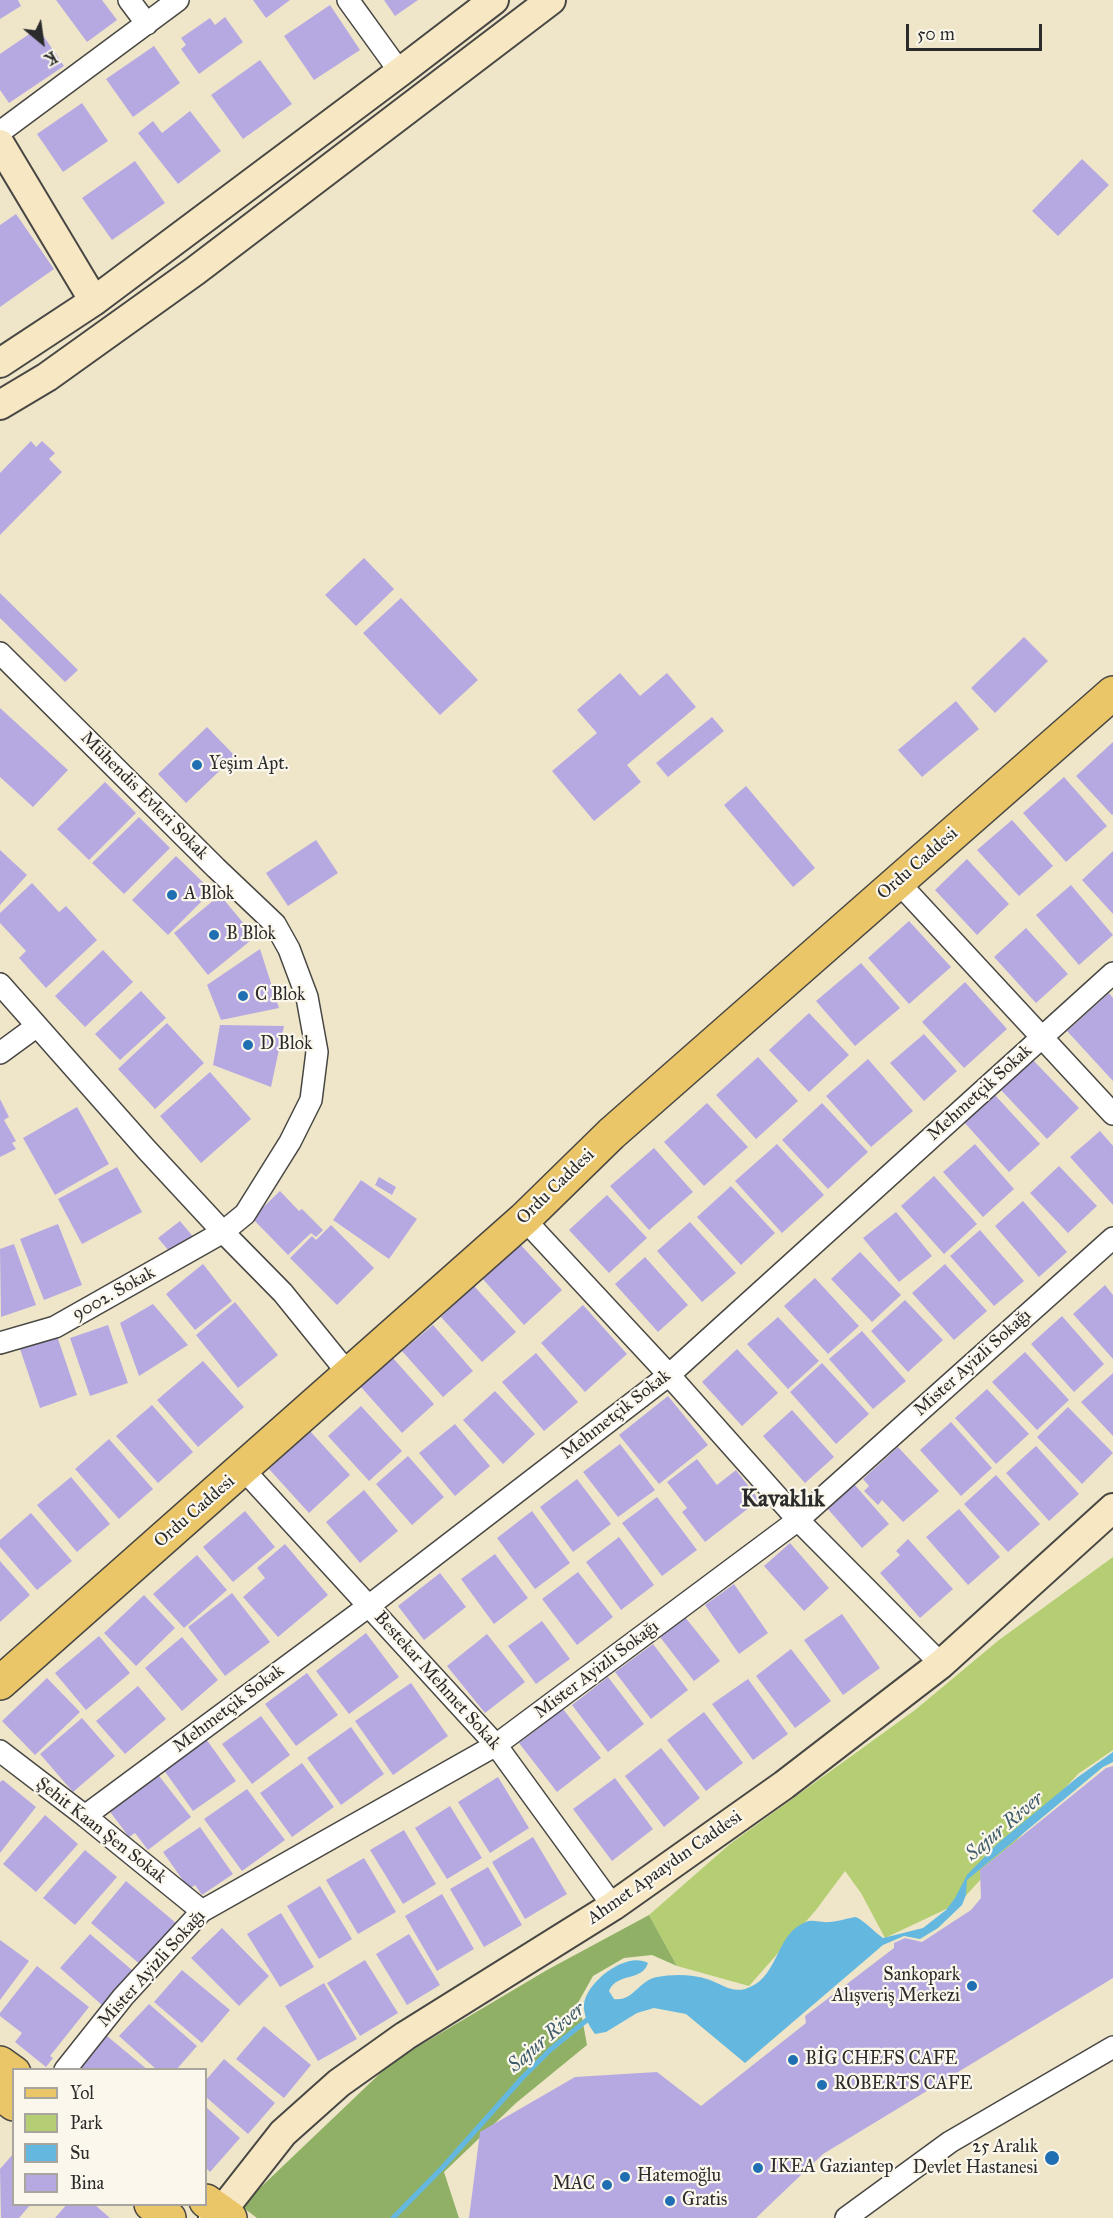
<!DOCTYPE html>
<html>
<head>
<meta charset="utf-8">
<style>
	body { margin:0 }
	#map { position:relative; width:1113px; height:2218px; overflow:hidden; background:#efe6ca; font-family:"IM FELL Great Primer",serif }
	canvas { display:block }
	.legend { position:absolute; left:12px; top:2068px; width:195px; height:138px; box-sizing:border-box; background:#fbf7ec; border:2px solid #a8a59f; margin:0; padding:8px 10px; list-style:none; font-size:18px; color:#2b2b2b }
	.legend li { display:flex; align-items:center; gap:12px; height:30px }
	.legend b { width:30px; border:2px solid #a8a59f }
	.north { position:absolute; left:12px; top:12px; width:60px; height:60px; -webkit-text-stroke:4px #fbf7ec; paint-order:stroke; rotate:151deg; font-size:16px; font-weight:700; line-height:24px; text-align:center; color:#2b2b2b }
	.north::after { content:''; display:block; margin:auto; width:21px; height:27px; background:#2b2b2b; clip-path:polygon(50% 0,100% 100%,50% 72%,0 100%) }
	.scale { position:absolute; left:906px; top:24px; width:136px; height:27px; box-sizing:border-box; border:3px solid #2b2b2b; border-top:0; padding-left:8px; font-size:18px; line-height:21px; white-space:nowrap; color:#2b2b2b; -webkit-text-stroke:4px #fbf7ec; paint-order:stroke }
</style>
</head>
<body>
<div id="map">
<canvas width="1113" height="2218"></canvas>
<ul class="legend">
<li><b style="height:8px;background:#ebc669"></b>Yol</li>
<li><b style="height:16px;background:#b5ce73"></b>Park</li>
<li><b style="height:16px;background:#64b8e0"></b>Su</li>
<li><b style="height:16px;background:#b6a9e1"></b>Bina</li>
</ul>
<div class="north">K</div>
<div class="scale">50 m</div>
</div>
<script>
const g = document.querySelector('canvas').getContext('2d');
g.lineJoin = 'round';
function paint(path, color) { g.fillStyle = color; g.fill(path, 'evenodd'); }
function trace(path, color, width, dash) { g.strokeStyle = color; g.lineWidth = width; g.lineCap = dash ? 'butt' : 'round'; g.setLineDash(dash || []); g.stroke(path); }
function label(font, color, halo, rows, align = 'center') {
  g.font = font + ' "IM FELL Great Primer",serif'; g.lineWidth = 4.5; g.setLineDash([]); g.textBaseline = 'middle'; g.strokeStyle = halo; g.fillStyle = color; for (const [text, x, y, turn = 0] of rows) {
    g.save(); g.translate(x, y); g.rotate((+turn || 0) * Math.PI / 180); g.textAlign = isNaN(turn) ? turn : align; if (halo) g.strokeText(text, 0, 0); g.fillText(text, 0, 0); g.restore();
  }
}
const green = new Path2D(`
	M1113,1557V1750L1078,1774L959,1903L885,1938L861,1893L845,1871L816,1910L749,1986L677,1966L649,1915L730,1844L915,1710L999,1640Z`);
const forest = new Path2D(`
	M649,1915L677,1966L652,1955L624,1958L593,1976L579,2001L587,2045L516,2103L444,2172L459,2218H257L241,2206L392,2062L547,1970Z`);
const water = new Path2D(`
	M1113,1752V1762L1103,1767L967,1880L966,1895L962,1905L938,1928L920,1939L904,1936L883,1945L745,2063L686,2014L654,2008L637,2013L606,2032L595,2034C589,2026 583,2015 584,2004C587,1981 627,1951 648,1963C642,1982 617,1972 609,1991L614,1999C633,2002 639,1980 657,1977C672,1974 692,1974 707,1979C722,1984 734,1995 750,1987C779,1975 776,1933 806,1922C813,1919 821,1923 829,1922C837,1922 847,1918 856,1917C866,1922 873,1931 883,1938L923,1928L946,1910L955,1898L967,1875L997,1844L1078,1777Z`);
const stream = new Path2D(`
	M393,2218L443,2167L523,2077L550,2050L593,2015`);
const building = new Path2D(`
	M0,0H18L21,6L0,19Z
	M56,0H102L117,20L87,42Z
	M253,0H290L266,18Z
	M384,0H418L395,16Z
	M330,5L360,50L314,80L284,36Z
	M225,17L243,42L199,74L181,49L186,45L181,38L210,18L215,25Z
	M38,28L64,66L9,103L0,90V54Z
	M154,46L180,83L133,117L106,79Z
	M260,60L292,104L243,139L211,95Z
	M82,103L108,141L63,172L37,134Z
	M190,111L221,151L178,184L138,133L153,121L162,133Z
	M1082,159L1109,185L1058,236L1032,211Z
	M135,161L165,203L112,240L82,198Z
	M16,214L54,269L0,307V225Z
	M31,441L36,447L42,441L55,453L49,459L62,472L0,535V473Z
	M364,558L394,589L356,626L325,595Z
	M0,593L78,670L65,682L0,618Z
	M401,598L478,680L440,715L363,633Z
	M1024,637L1048,661L995,713L971,688Z
	M620,673L640,696L667,673L696,707L627,765L641,782L594,821L552,771L597,733L577,710Z
	M956,701L979,729L922,777L898,750Z
	M0,708L68,770L33,807L0,777Z
	M712,717L724,731L668,777L656,763Z
	M207,727L235,756L186,803L158,774Z
	M1113,742V814L1112,815L1076,776Z
	M1064,777L1107,826L1066,862L1023,813Z
	M105,782L136,813L89,860L57,829Z
	M746,786L815,868L793,887L724,805Z
	M139,817L170,848L124,894L92,863Z
	M1012,820L1053,866L1019,896L977,850Z
	M316,840L338,873L288,906L266,873Z
	M0,850L27,875L0,905Z
	M1113,851V914L1082,880Z
	M176,856L212,891L168,935L132,900Z
	M967,859L1009,904L977,935L935,890Z
	M32,883L59,912L66,906L97,940L46,988L19,958L26,951L0,923V913Z
	M1071,885L1113,935L1079,965L1036,915Z
	M220,895L255,937L208,975L174,933Z
	M909,921L951,967L909,1004L868,958Z
	M1026,928L1068,974L1036,1003L994,957Z
	M260,949L279,1008L221,1020L207,985Z
	M103,950L133,982L85,1027L55,996Z
	M861,963L900,1008L855,1046L816,1001Z
	M965,982L1007,1029L964,1068L922,1022Z
	M141,991L166,1018L120,1060L95,1034Z
	M1109,993L1113,998V1081L1067,1031Z
	M809,1013L849,1055L809,1092L769,1050Z
	M167,1023L204,1063L155,1109L118,1069Z
	M220,1025L284,1026L271,1087L213,1065Z
	M924,1034L957,1071L924,1101L890,1063Z
	M758,1057L798,1101L756,1139L716,1095Z
	M868,1059L913,1111L871,1147L826,1096Z
	M1033,1060L1079,1108L1047,1139L1001,1090Z
	M210,1072L251,1119L201,1163L160,1116Z
	M994,1094L1040,1144L1009,1172L964,1122Z
	M0,1099L9,1117L4,1120L16,1141L12,1143L16,1149L0,1157Z
	M707,1103L748,1147L704,1186L664,1142Z
	M822,1103L868,1152L828,1189L782,1140Z
	M77,1107L109,1164L55,1195L23,1138Z
	M1100,1131L1113,1146V1205L1070,1157Z
	M777,1144L824,1195L782,1233L735,1181Z
	M975,1144L1014,1189L983,1217L943,1172Z
	M654,1148L693,1192L649,1230L610,1186Z
	M1059,1166L1097,1206L1068,1233L1030,1193Z
	M117,1167L142,1212L82,1244L58,1199Z
	M934,1176L977,1224L944,1254L901,1206Z
	M379,1177L396,1187L392,1195L375,1185Z
	M361,1180L417,1219L389,1259L333,1220Z
	M731,1186L775,1233L741,1265L697,1217Z
	M280,1191L299,1211L302,1209L323,1230L316,1237L311,1233L288,1255L252,1218Z
	M607,1195L647,1238L609,1273L569,1230Z
	M1023,1201L1067,1252L1039,1277L995,1226Z
	M896,1212L932,1256L899,1282L863,1238Z
	M180,1221L195,1239L174,1257L158,1238Z
	M690,1222L736,1273L702,1302L657,1251Z
	M58,1224L82,1285L44,1300L20,1239Z
	M331,1225L374,1268L337,1305L290,1258L312,1236L316,1240Z
	M980,1230L1024,1281L994,1306L950,1256Z
	M519,1243L562,1290L524,1325L481,1277Z
	M14,1244L36,1305L1,1317L0,1249Z
	M860,1252L901,1295L872,1322L831,1279Z
	M645,1257L688,1305L658,1332L615,1284Z
	M203,1264L232,1301L195,1330L166,1294Z
	M945,1264L987,1311L954,1340L912,1293Z
	M815,1278L859,1326L828,1354L784,1306Z
	M1105,1285L1113,1295V1359L1073,1314Z
	M474,1286L516,1332L482,1362L441,1317Z
	M905,1300L943,1340L908,1372L871,1331Z
	M235,1302L278,1355L238,1388L196,1335Z
	M153,1304L188,1345L139,1376L120,1323Z
	M583,1305L627,1354L585,1392L541,1343Z
	M1062,1316L1104,1364L1074,1392L1031,1344Z
	M778,1317L819,1361L788,1389L747,1344Z
	M108,1325L128,1383L90,1396L70,1338Z
	M433,1325L473,1371L443,1397L402,1351Z
	M862,1331L906,1381L873,1409L829,1359Z
	M57,1336L77,1395L40,1408L20,1349Z
	M737,1349L778,1393L742,1426L702,1382Z
	M1025,1352L1069,1400L1037,1430L992,1382Z
	M536,1353L578,1402L544,1431L502,1382Z
	M392,1357L434,1404L402,1433L360,1386Z
	M203,1361L244,1407L198,1447L157,1400Z
	M822,1363L869,1414L836,1444L790,1392Z
	M1113,1373V1436L1081,1402Z
	M987,1389L1029,1434L996,1464L955,1418Z
	M495,1391L535,1434L503,1464L463,1420Z
	M668,1396L708,1445L659,1484L619,1435Z
	M152,1405L193,1452L158,1483L116,1436Z
	M361,1406L402,1451L369,1481L328,1436Z
	M1068,1407L1113,1453L1082,1484L1037,1437Z
	M792,1410L834,1457L805,1483L763,1436Z
	M951,1422L992,1468L961,1496L920,1450Z
	M455,1424L490,1466L455,1496L419,1453Z
	M310,1431L350,1475L309,1513L269,1469Z
	M109,1439L153,1489L119,1519L75,1469Z
	M620,1444L655,1490L618,1517L583,1472Z
	M1036,1446L1079,1494L1049,1521L1006,1473Z
	M898,1447L939,1491L903,1522L882,1500L878,1505L864,1491L869,1486L863,1479Z
	M408,1456L444,1497L412,1525L376,1484Z
	M697,1459L717,1485L736,1470L759,1500L705,1542L682,1512L687,1508L667,1482Z
	M996,1475L1040,1524L1008,1552L964,1504Z
	M71,1477L110,1524L77,1552L37,1505Z
	M577,1479L611,1524L573,1552L540,1507Z
	M854,1484L889,1524L862,1548L827,1508Z
	M364,1490L398,1531L360,1563L326,1522Z
	M657,1497L697,1550L662,1576L622,1523Z
	M959,1509L1000,1557L968,1585L926,1537Z
	M245,1511L275,1547L233,1582L203,1547Z
	M532,1511L570,1563L535,1589L497,1538Z
	M31,1513L72,1561L37,1590L0,1547V1540Z
	M619,1537L654,1585L621,1610L586,1562Z
	M908,1539L953,1589L920,1618L880,1573L900,1555L896,1551Z
	M790,1543L829,1588L804,1611L764,1566Z
	M285,1544L328,1595L278,1637L243,1597L265,1578L257,1568Z
	M495,1554L528,1598L494,1624L461,1579Z
	M197,1555L227,1590L184,1628L153,1594Z
	M0,1561L30,1595L0,1622Z
	M578,1572L613,1617L577,1645L542,1599Z
	M440,1573L466,1607L424,1640L398,1606Z
	M734,1584L768,1633L739,1654L705,1605Z
	M232,1593L270,1642L225,1676L188,1627Z
	M144,1595L175,1628L136,1666L104,1633Z
	M842,1614L880,1668L843,1695L804,1640Z
	M685,1617L720,1661L694,1681L660,1637Z
	M542,1621L570,1659L536,1684L508,1646Z
	M366,1633L399,1677L349,1714L316,1671Z
	M487,1634L525,1682L485,1713L447,1666Z
	M99,1636L130,1673L86,1710L55,1673Z
	M182,1637L218,1680L182,1711L145,1668Z
	M653,1644L688,1690L651,1719L615,1672Z
	M791,1649L831,1701L795,1728L756,1676Z
	M307,1673L338,1715L296,1746L265,1704Z
	M608,1677L644,1724L608,1752L572,1705Z
	M47,1678L80,1712L35,1755L2,1721Z
	M748,1679L788,1734L753,1760L712,1704Z
	M411,1683L448,1736L393,1775L355,1721Z
	M138,1686L166,1719L125,1754L96,1721Z
	M563,1709L601,1758L557,1792L519,1743Z
	M704,1712L743,1763L706,1791L667,1740Z
	M261,1716L290,1755L252,1784L222,1744Z
	M82,1718L115,1756L73,1792L40,1754Z
	M351,1727L384,1774L341,1805L307,1758Z
	M204,1736L236,1781L193,1811L161,1766Z
	M661,1748L700,1798L664,1827L625,1776Z
	M302,1763L334,1807L292,1837L260,1793Z
	M1113,1766V1978L823,2154L756,2218H469L480,2132L575,2077L657,2072L701,2106L806,2023L805,2016L894,1948V1943L905,1938L922,1942L971,1910L981,1898L980,1870L1106,1768Z
	M156,1772L191,1817L148,1850L135,1833L129,1837L108,1809Z
	M498,1777L529,1828L490,1853L458,1802Z
	M615,1778L653,1829L612,1861L573,1809Z
	M3,1780L36,1807L0,1853V1782Z
	M247,1789L285,1840L242,1871L204,1819Z
	M450,1806L482,1858L447,1879L415,1828Z
	M45,1815L78,1844L36,1892L3,1864Z
	M200,1827L233,1874L202,1895L195,1885L189,1889L163,1852Z
	M404,1830L436,1884L403,1904L370,1850Z
	M533,1837L567,1894L525,1919L492,1862Z
	M85,1850L117,1877L75,1925L43,1898Z
	M364,1858L396,1912L358,1934L326,1880Z
	M488,1867L522,1925L484,1947L450,1889Z
	M126,1881L176,1923L141,1965L91,1923Z
	M320,1886L352,1939L319,1959L287,1906Z
	M442,1894L474,1949L437,1971L405,1916Z
	M281,1913L314,1967L280,1987L247,1934Z
	M222,1928L269,1976L239,2006L191,1958Z
	M90,1934L133,1971L103,2006L60,1968Z
	M409,1934L440,1985L407,2005L376,1954Z
	M0,1940L29,1961L0,2000Z
	M365,1960L398,2013L360,2036L327,1983Z
	M37,1966L89,2007L50,2056L53,2058L46,2067L15,2042L22,2033L0,2016V2013Z
	M182,1970L230,2010L202,2043L154,2002Z
	M324,1983L357,2039L318,2061L285,2006Z
	M149,2004L197,2046L176,2070H157L119,2036Z
	M264,2026L311,2065L284,2098L236,2059Z
	M107,2036L148,2070H80Z
	M224,2059L275,2103L248,2134L206,2097V2080Z
	M206,2107L240,2138L210,2172L206,2168Z
	M14,2153V2204H31L19,2218H1L0,2169Z
	M67,2204H94L110,2218H55Z`);
const street = new Path2D(`
	M129,0L147,24
	M348,0L400,72
	M0,132L178,0
	M0,653L216,868L275,924L289,949L307,997L317,1052L311,1100L290,1142L245,1214L223,1232L55,1327L0,1343
	M898,882L1113,1114
	M0,984L146,1149L223,1232L283,1293L338,1361L350,1373
	M0,1053L37,1026
	M524,1219L669,1375L798,1520L941,1664
	M243,1469L496,1745L613,1906
	M0,1751L85,1816L202,1911
	M85,1816L370,1605L669,1375L1113,973
	M65,2070L123,1997L202,1911L496,1745L798,1520L1113,1238
	M846,2218L950,2142L1113,2047`);
const secondary = new Path2D(`
	M0,144L94,301
	M0,363L94,301L400,72L494,0
	M0,405L47,377L195,271L551,0
	M213,2218L221,2212L283,2133L339,2083L405,2036L613,1906L784,1785L941,1664L1113,1508`);
const primary = new Path2D(`
	M0,1683L524,1219L611,1134L1113,693
	M0,2063L14,2073
	M0,2094L14,2104
	M206,2201L230,2218
	M151,2204L169,2218`);
const markers = [
	[197,765,6,"#1f6fb2"],
	[172,895,6,"#1f6fb2"],
	[214,935,6,"#1f6fb2"],
	[243,996,6,"#1f6fb2"],
	[248,1045,6,"#1f6fb2"],
	[972,1986,6,"#1f6fb2"],
	[793,2060,6,"#1f6fb2"],
	[822,2085,6,"#1f6fb2"],
	[1052,2158,8,"#1f6fb2"],
	[758,2168,6,"#1f6fb2"],
	[625,2177,6,"#1f6fb2"],
	[607,2185,6,"#1f6fb2"],
	[670,2201,6,"#1f6fb2"]
];
const poiNames = [
	["Yeşim Apt.",209,765],
	["A Blok",184,895],
	["B Blok",226,935],
	["C Blok",255,996],
	["D Blok",260,1045],
	["Sankopark",960,1976,"right"],
	["Alışveriş Merkezi",960,1997,"right"],
	["BİG CHEFS CAFE",805,2060],
	["ROBERTS CAFE",834,2085],
	["25 Aralık",1038,2148,"right"],
	["Devlet Hastanesi",1038,2169,"right"],
	["IKEA Gaziantep",770,2168],
	["Hatemoğlu",637,2177],
	["MAC",595,2185,"right"],
	["Gratis",682,2201]
];
const streetNames = [
	["Mühendis Evleri Sokak",144,796,45],
	["Ordu Caddesi",918,864,-41],
	["Mehmetçik Sokak",980,1093,-42],
	["Ordu Caddesi",556,1187,-44],
	["9002. Sokak",114,1294,-29],
	["Mister Ayizli Sokağı",973,1363,-42],
	["Mehmetçik Sokak",616,1415,-38],
	["Ordu Caddesi",195,1512,-41],
	["Mister Ayizli Sokağı",597,1670,-37],
	["Bestekar Mehmet Sokak",437,1681,48],
	["Mehmetçik Sokak",229,1709,-37],
	["Şehit Kaan Şen Sokak",101,1831,38],
	["Ahmet Apaaydın Caddesi",665,1868,-35],
	["Mister Ayizli Sokağı",152,1969,-48]
];
const waterNames = [
	["Sajur River",1005,1827,-40],
	["Sajur River",547,2038,-41]
];
const districtNames = [
	["Kavaklık",783,1500]
];
paint(green, '#b5ce73');
paint(forest, '#90b165');
paint(water, '#64b8e0');
trace(stream, '#64b8e0', 5);
paint(building, '#b6a9e1');
trace(street, '#484743', 24);
trace(secondary, '#484743', 32);
trace(primary, '#484743', 36);
trace(street, '#fff', 21);
trace(secondary, '#f7e8c3', 28);
trace(primary, '#ebc669', 33);
for (const [x, y, r, color] of markers) { const dot = new Path2D(); dot.arc(x, y, r, 0, 2 * Math.PI); g.fillStyle = color; g.fill(dot); trace(dot, '#fbf7ec', 2); }
label('18px', '#2b2b2b', '#fbf7ec', poiNames, 'left');
label('18px', '#2b2b2b', '#fbf7ec', streetNames);
label('italic 20px', '#3f5c6a', '#fbf7ec', waterNames);
label('bold 24px', '#2b2b2b', '#fbf7ec', districtNames);
</script>
</body>
</html>
